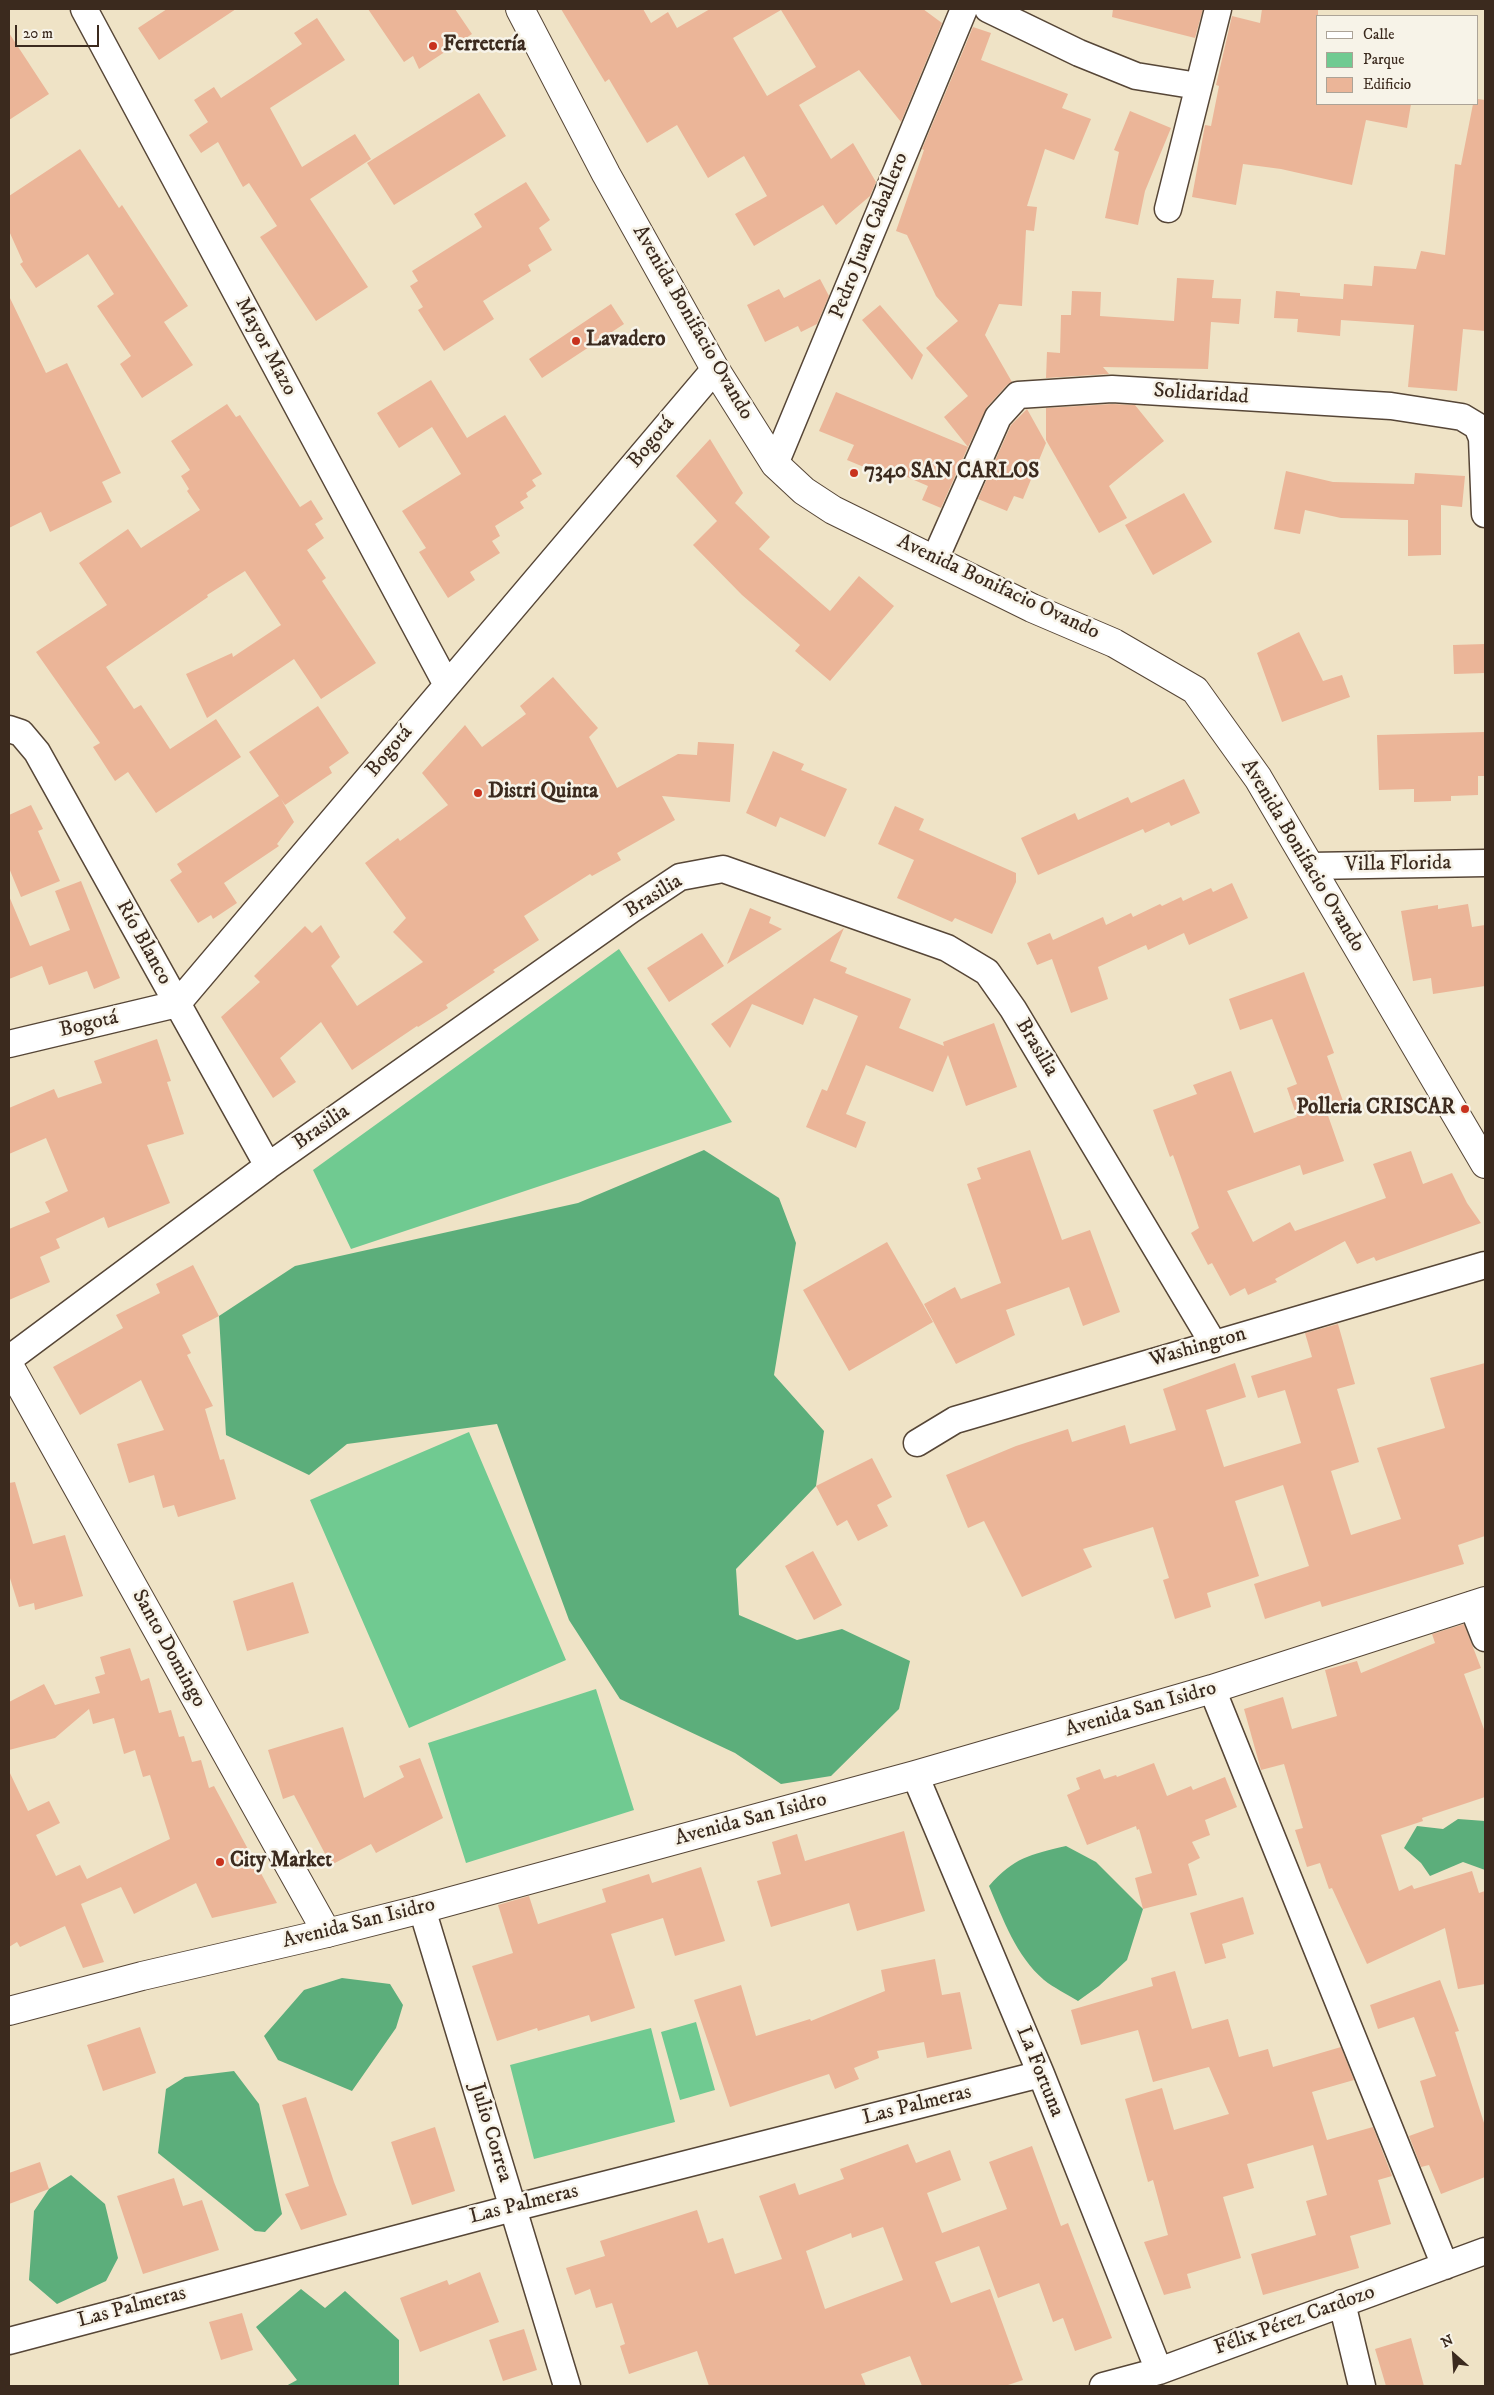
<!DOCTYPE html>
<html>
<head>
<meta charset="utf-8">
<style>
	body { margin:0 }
	#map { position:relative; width:1494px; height:2395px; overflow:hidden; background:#efe3c6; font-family:"IM FELL DW Pica",serif }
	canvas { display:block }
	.frame { position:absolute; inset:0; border:10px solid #3b2a1e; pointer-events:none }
	.legend { position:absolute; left:1316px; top:15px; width:162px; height:90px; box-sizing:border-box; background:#f7f3e8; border:1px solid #aca397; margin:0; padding:6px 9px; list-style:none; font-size:15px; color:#3b2a1e }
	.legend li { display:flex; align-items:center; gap:10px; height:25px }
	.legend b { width:25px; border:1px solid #aca397 }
	.north { position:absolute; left:1429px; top:2330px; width:50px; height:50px; -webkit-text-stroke:4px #f7f3e8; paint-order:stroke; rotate:334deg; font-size:14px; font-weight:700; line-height:20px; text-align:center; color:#3b2a1e }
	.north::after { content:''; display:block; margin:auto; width:18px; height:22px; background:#3b2a1e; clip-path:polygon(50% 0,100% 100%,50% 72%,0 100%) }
	.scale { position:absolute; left:15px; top:25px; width:84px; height:22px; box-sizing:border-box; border:2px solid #3b2a1e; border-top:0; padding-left:6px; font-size:15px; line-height:18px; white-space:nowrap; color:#3b2a1e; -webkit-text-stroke:4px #f7f3e8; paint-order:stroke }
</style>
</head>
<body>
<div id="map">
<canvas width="1494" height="2395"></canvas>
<div class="frame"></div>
<ul class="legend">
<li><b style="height:6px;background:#fff"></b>Calle</li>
<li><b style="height:14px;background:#70ca91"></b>Parque</li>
<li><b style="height:14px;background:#ebb598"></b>Edificio</li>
</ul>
<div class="north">N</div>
<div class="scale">20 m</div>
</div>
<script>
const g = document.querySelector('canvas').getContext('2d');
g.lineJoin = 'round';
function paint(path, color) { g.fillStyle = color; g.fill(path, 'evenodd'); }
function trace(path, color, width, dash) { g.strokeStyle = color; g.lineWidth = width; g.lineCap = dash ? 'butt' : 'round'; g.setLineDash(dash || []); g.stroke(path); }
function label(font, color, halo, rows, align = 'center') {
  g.font = font + ' "IM FELL DW Pica",serif'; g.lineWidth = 5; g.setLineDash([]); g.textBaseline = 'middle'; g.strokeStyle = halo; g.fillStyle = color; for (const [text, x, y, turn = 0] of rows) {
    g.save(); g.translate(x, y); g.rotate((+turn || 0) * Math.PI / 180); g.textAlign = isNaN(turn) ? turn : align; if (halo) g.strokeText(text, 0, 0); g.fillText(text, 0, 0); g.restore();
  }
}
const green = new Path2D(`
	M619,949L732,1122L351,1249L313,1170Z
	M469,1432L566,1660L409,1728L310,1500Z
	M596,1689L634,1810L466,1863L428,1743Z
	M696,2022L715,2090L680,2100L661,2032Z
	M651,2028L675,2122L534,2159L510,2065Z`);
const forest = new Path2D(`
	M704,1150L779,1198L796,1243L774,1375L824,1431L816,1486L736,1569L739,1615L797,1640L842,1629L910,1661L899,1709L831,1776L781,1784L735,1753L620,1699L569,1620L497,1424L347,1444L309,1475L226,1435L219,1316L295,1266L578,1203Z
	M1458,1819L1485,1821V1870L1463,1862L1430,1876L1421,1863L1404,1848L1417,1826L1443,1829Z
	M1066,1846L1096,1862L1143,1909L1127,1960L1099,1986L1078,2001C1067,1994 1054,1988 1044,1980C1016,1956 1003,1919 989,1886C1015,1857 1029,1855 1066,1846Z
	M342,1978L390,1984L403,2005L396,2028L352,2091L278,2060L264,2036L304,1990Z
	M234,2071L259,2104L282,2214L265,2232L255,2231L158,2153L166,2089L185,2077Z
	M71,2175L105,2204L118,2258L106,2281L57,2304L29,2280L34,2211L49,2189Z
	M301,2289L325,2308L345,2291L399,2340V2386H286L297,2380L256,2327Z`);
const building = new Path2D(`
	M167,9H236L159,60L138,28Z
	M368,9H455L472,34L419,69L413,56L404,62Z
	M561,9H643L651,23L668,12L677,28L710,9H923L942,23L901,122L859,70L799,105L831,159L853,143L876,182L870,196L836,225L823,205L754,246L735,214L767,196L744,156L708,178L677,125L647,143L609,79L605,82ZM781,10L816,67L767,96L733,38Z
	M1113,9H1203L1195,38L1112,17Z
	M1262,9H1318V104H1411L1407,128L1366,120L1352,185L1281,169L1243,164L1236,205L1192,197L1205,125L1211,126L1219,86L1216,85L1232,16L1260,23Z
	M317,18L345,60L270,108L302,167L355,134L371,159L310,199L368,287L316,321L260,237L277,226L249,183L243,187L218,142L201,153L189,135L208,122L194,100L214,87L221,98L253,77L302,44L294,33Z
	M973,27L991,33L981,60L1068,94L1062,108L1091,119L1074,160L1045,149L1027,206L1037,207L1034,231L1026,230L1022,306L999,304L985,335L1012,382L1007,385L987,407L968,447L944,417L968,396L926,348L958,321L936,296L907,235L896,231L924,150L922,149Z
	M9,33L49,94L9,120Z
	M479,93L506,136L394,205L367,163Z
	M1478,99L1485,100V331L1463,329L1457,391L1408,387L1414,325L1341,320L1340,336L1297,332L1298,319L1274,318L1276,291L1300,293V296L1343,299L1344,284L1372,286L1374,266L1416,269L1421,251L1445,255L1455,164L1461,165L1473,104H1478Z
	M1130,111L1171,128L1145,191L1138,225L1105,218L1119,152L1114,150Z
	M80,149L119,208L122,205L188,306L164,322L193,365L142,398L120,364L131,356L97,306L114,294L88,254L36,288L20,264L23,262L9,231V196Z
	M526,182L550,220L539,228L552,250L528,265L531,271L483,301L494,319L444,351L418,310L423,307L410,286L418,281L412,271L482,227L474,214Z
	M1177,278L1214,280L1212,298L1241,299L1239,324L1211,322L1208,369L1103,367L1109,374L1046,378L1047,352L1060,353L1061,315H1071L1072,291L1101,292L1100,316L1174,321Z
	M820,279L829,296L817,324L801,332L798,326L765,342L747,305L779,289L784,298Z
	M9,296L46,373L67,363L121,473L102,482L112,502L50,532L41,512L9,528Z
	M611,304L624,324L542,378L529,359Z
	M880,305L923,355L912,380L862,320Z
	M431,380L467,438L505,415L542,474L532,480L536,486L526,493L528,497L520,502L524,508L495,526L500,536L492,541L500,553L470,572L475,580L448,598L419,552L426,548L402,511L461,474L432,427L399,448L377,413Z
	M836,392L968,447L941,508L922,500L928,486L886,468L883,475L847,460L854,445L819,431Z
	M227,404L236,417L240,415L300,507L311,500L323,519L315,524L324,538L307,550L326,578L322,581L376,663L321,699L294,659L207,718L186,674L232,653L233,657L281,625L245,571L207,595L208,597L106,667L134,709L141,705L170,749L216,719L241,757L156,813L128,772L115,781L93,747L100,743L36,652L107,605L79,563L128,529L141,548L200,510L187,491L189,489L181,476L190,470L171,441Z
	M1112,404L1135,405L1164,441L1109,486L1127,518L1099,533L1046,440V408Z
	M1027,409L1046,443L1023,499L1014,496L1007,511L978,499L1011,425Z
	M710,439L743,493L735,503L770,537L759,549L830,611L859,576L894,606L830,681L795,651L800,645L742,595L693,545L717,521L676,476Z
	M1286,471L1333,482L1414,484L1415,473L1465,476L1462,507L1441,505V555L1408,556V520L1341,518L1305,510L1300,534L1274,529Z
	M1184,493L1212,542L1153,575L1125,525Z
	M1299,632L1323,681L1342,675L1350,697L1282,722L1257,653Z
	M1485,644V673L1454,674L1453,645Z
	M553,677L598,728L589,737L617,788L678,754L697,755L698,742L734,744L730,802L662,796L675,820L617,853L621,860L592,876L590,874L524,916L539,940L493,970L495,972L446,1005L448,1008L418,1027L417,1026L352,1070L321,1022L280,1058L296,1082L273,1098L221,1017L260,982L254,976L305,926L312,933L321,925L340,957L331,966L357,1006L423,962L393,932L406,918L365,863L398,838L400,841L448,805L422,773L465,725L482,747L526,714L520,706Z
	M318,706L349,753L329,767L332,773L285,805L281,799L294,822L277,844L279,846L224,883L237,903L213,919L211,915L198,923L170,880L182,872L177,864L279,796L249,752Z
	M1485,732V776H1478V795L1451,796V801L1414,802V789L1379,790L1377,735Z
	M773,751L804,764L801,770L847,789L825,837L780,817L776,827L746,813Z
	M1184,779L1200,813L1171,826L1169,822L1145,833L1143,829L1038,875L1021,838L1075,813L1078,820L1128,797L1131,803Z
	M31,805L43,829L38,831L60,881L21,897L9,868V815Z
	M895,806L924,819L919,830L1016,873V882L992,934L955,918L952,922L897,898L914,860L878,844Z
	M81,881L120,978L94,989L87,971L49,985L42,966L9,979V896L30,946L70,930L55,891Z
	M1232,883L1248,918L1189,945L1184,933L1148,950L1146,945L1098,967L1108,999L1071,1013L1052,959L1037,965L1027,943L1050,933L1053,940L1103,917L1106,925L1131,913L1133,917L1160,904L1162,906L1181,897L1183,901L1211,888L1213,892Z
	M1468,904L1472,927L1485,925V986L1433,994L1431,978L1413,981L1401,911L1438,905V909Z
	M750,908L771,917L769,923L782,929L727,964Z
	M844,928L830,961L847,968L845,973L911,999L899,1028L944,1046L943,1042L994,1023L1017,1087L966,1106L948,1055L933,1092L866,1065L846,1114L866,1122L856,1148L806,1127L822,1089L827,1091L858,1016L814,998L803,1025L752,1004L730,1048L711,1024Z
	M702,933L724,966L669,1002L647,968Z
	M1304,972L1334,1053L1327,1056L1343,1101L1325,1107L1344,1161L1303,1175L1300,1165L1227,1191L1253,1242L1290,1222L1295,1231L1386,1198L1373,1164L1411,1151L1423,1184L1452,1173L1467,1203L1481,1223L1376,1261L1374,1257L1357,1264L1345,1241L1275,1279L1277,1282L1248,1295L1245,1288L1230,1296L1212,1263L1208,1265L1191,1233L1199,1228L1173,1155L1170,1157L1153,1110L1197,1094L1193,1085L1231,1071L1254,1133L1297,1117L1287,1088L1297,1084L1272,1019L1240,1030L1229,999Z
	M157,1039L171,1081L167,1082L184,1134L147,1145L170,1203L108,1228L104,1217L56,1239L60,1248L40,1257L50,1282L9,1300V1229L50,1212L45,1202L68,1191L46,1138L9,1154V1108L54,1089L58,1098L102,1083L94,1061Z
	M1030,1150L1062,1240L1090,1230L1120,1312L1083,1326L1069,1287L1006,1310L1015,1335L956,1364L924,1304L955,1287L961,1299L1001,1283L967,1184L981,1179L977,1168Z
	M887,1242L933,1322L849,1371L803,1290Z
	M193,1265L219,1316L182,1335L191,1353L187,1355L213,1406L205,1409L220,1460L224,1459L236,1499L178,1517L174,1505L163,1508L154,1475L129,1483L117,1444L164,1430L141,1380L80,1415L53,1367L123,1328L116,1315L160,1293L156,1284Z
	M1338,1324L1355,1384L1337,1389L1359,1462L1331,1471L1351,1535L1401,1519L1377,1448L1445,1428L1430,1378L1485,1363V1536L1458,1545L1464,1564L1322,1607L1320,1601L1265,1619L1254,1584L1309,1566L1283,1485L1235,1501L1259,1576L1207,1593L1211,1607L1175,1619L1163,1580L1169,1578L1153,1527L1083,1549L1092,1567L1022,1597L984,1521L968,1528L946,1475L1016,1446L1068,1429L1072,1442L1125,1425L1130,1444L1176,1430L1163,1389L1235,1363L1246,1397L1206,1410L1224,1467L1301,1443L1285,1390L1258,1398L1251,1376L1312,1357L1305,1333Z
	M872,1458L892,1497L877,1505L888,1526L858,1541L847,1520L837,1526L816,1486Z
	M15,1482L33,1544L65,1535L83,1596L35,1610L34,1603L19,1607L9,1575V1483Z
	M813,1551L842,1605L814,1620L785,1566Z
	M293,1582L309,1633L247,1651L233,1601Z
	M1464,1624L1481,1668L1464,1674L1485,1732V1797L1422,1818L1423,1821L1381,1835L1399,1891L1412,1885L1414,1889L1472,1871L1479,1893L1485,1891V1984L1458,1989L1445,1928L1367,1964L1332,1888L1329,1889L1320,1863L1307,1867L1295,1830L1303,1828L1284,1764L1261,1770L1244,1709L1283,1697L1292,1729L1337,1716L1325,1670L1357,1661L1361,1673L1435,1643L1432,1634Z
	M130,1648L141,1681L149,1678L159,1713L171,1710L179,1737L184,1736L192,1762L201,1760L209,1788L214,1786L277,1903L212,1918L196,1883L134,1914L121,1887L81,1904L104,1962L83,1968L65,1926L20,1947L17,1942L9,1947V1771L28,1811L49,1801L60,1823L36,1835L56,1876L80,1865L87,1879L170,1839L150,1775L143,1777L135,1750L124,1754L114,1718L93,1724L89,1709L55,1738L9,1750V1702L44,1684L55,1705L100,1693L95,1677L105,1674L100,1657Z
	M343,1727L364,1798L404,1777L399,1766L420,1758L443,1818L376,1853L371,1844L331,1865L294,1795L283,1799L268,1750Z
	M1154,1763L1167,1796L1191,1786L1193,1790L1225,1777L1237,1807L1205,1820L1210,1835L1192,1842L1200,1858L1188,1864L1197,1895L1143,1909L1135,1878L1152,1873L1139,1829L1137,1830L1136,1826L1087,1845L1067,1795L1080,1789L1076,1778L1100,1769L1104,1779L1116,1775L1117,1777Z
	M904,1831L925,1911L857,1931L849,1903L771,1927L757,1881L781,1874L772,1842L797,1834L805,1861Z
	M701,1867L725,1941L675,1956L663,1918L611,1934L635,2008L591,2022L589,2015L538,2031L537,2028L497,2041L472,1966L513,1953L498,1905L529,1896L538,1924L606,1902L602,1889L649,1874L652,1883Z
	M1243,1897L1254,1934L1222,1944L1226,1958L1205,1964L1190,1913Z
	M935,1959L942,1995L960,1992L972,2049L927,2058L924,2042L877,2051L879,2058L854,2068L859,2079L835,2089L829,2074L730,2107L694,2000L741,1985L756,2036L810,2019L811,2021L885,1991L881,1970Z
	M1175,1971L1192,2029L1228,2019L1239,2057L1268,2049L1273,2067L1341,2047L1354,2080L1312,2092L1327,2140L1373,2127L1392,2176L1378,2180L1391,2224L1350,2236L1359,2268L1263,2295L1251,2254L1316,2235L1306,2201L1327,2195L1313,2145L1247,2164L1254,2188L1223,2197L1241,2258L1187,2274L1191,2288L1164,2295L1144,2242L1168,2235L1153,2180L1148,2182L1125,2099L1162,2088L1174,2130L1229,2114L1209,2067L1153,2082L1138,2030L1081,2045L1071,2010L1153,1986L1151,1978Z
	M1440,1980L1459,2031L1455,2032L1485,2126V2177L1441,2194L1429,2165L1421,2167L1409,2136L1434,2127L1420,2081L1436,2076L1414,2017L1378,2029L1370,2005Z
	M140,2027L156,2073L103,2091L87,2045Z
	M306,2097L334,2182L347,2215L301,2230L285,2194L309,2186L282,2105Z
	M435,2127L455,2191L412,2205L391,2142Z
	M908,2144L916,2163L950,2150L961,2180L927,2193L942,2233L1007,2209L989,2162L1032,2146L1061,2226L1068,2223L1112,2338L1075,2351L1063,2318L1053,2322L1039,2283L998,2298L979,2246L935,2262L951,2303L990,2289L1023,2380L1005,2386H922L910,2356L861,2374L866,2386H709L697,2351L629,2374L620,2346L625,2344L612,2303L596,2308L590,2289L575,2295L566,2268L605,2256L600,2241L697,2210L708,2243L723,2238L735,2274L782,2259L759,2196L795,2183L799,2195L844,2179L840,2169ZM883,2227L903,2280L825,2309L806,2251L851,2233L852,2238Z
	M40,2162L49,2189L9,2204V2173Z
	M174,2178L183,2206L202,2200L219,2250L143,2274L117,2196Z
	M480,2272L499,2322L420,2352L400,2298L447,2280L449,2285Z
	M242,2313L253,2350L221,2360L209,2322Z
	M524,2329L537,2370L503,2381L489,2340Z
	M1411,2338L1424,2386H1386L1375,2349Z`);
const minor = new Path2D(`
	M84,9L447,685
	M988,9L1079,53L1136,76L1198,86
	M1168,209L1218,9
	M775,464L964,9
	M935,559L998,417L1018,395L1112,389L1391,406L1462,417L1477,426L1482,438L1485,514
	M9,729L21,733L37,752L268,1166
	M1310,866L1485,863
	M9,1044L177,1004L715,369
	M9,1359L268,1166L632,909L680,877L723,869L947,948L987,972L1013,1009L1213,1343
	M917,1443L955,1420L1485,1265
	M1472,1605L1485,1638
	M1212,1689L1445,2266
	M915,1775L1041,2074L1159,2371
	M422,1909L567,2386
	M1342,2303L1362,2386
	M9,2341L513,2208L1041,2074
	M1103,2386L1159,2371L1485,2251`);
const tertiary = new Path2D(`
	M9,1365L327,1933`);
const secondary = new Path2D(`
	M520,9L606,174L715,369L775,464L804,491L833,510L1032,608L1114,643L1195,690L1258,778L1485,1164
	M9,2011L142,1976L327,1933L422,1909L915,1775L1212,1689L1485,1601`);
const markers = [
	[433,46,5,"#c8321e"],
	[576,341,5,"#c8321e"],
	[854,473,5,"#c8321e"],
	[478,793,5,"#c8321e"],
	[1465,1109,5,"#c8321e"],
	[220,1862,5,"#c8321e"]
];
const poiNames = [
	["Ferretería",443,46],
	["Lavadero",586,341],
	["7340 SAN CARLOS",864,473],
	["Distri Quinta",488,793],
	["Polleria CRISCAR",1455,1109,"right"],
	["City Market",230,1862]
];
const streetNames = [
	["Pedro Juan Caballero",870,236,-68],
	["Avenida Bonifacio Ovando",692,323,60],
	["Mayor Mazo",265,347,62],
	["Solidaridad",1201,395,4],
	["Bogotá",652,443,-50],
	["Avenida Bonifacio Ovando",998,588,25],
	["Bogotá",390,752,-50],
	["Avenida Bonifacio Ovando",1302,856,59],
	["Villa Florida",1398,865,-1],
	["Brasilia",654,897,-32],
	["Río Blanco",143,943,61],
	["Bogotá",89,1025,-13],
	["Brasilia",1036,1048,59],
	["Brasilia",322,1128,-35],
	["Washington",1198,1348,-16],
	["Santo Domingo",168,1649,61],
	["Avenida San Isidro",1141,1710,-16],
	["Avenida San Isidro",751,1820,-15],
	["Avenida San Isidro",359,1924,-14],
	["La Fortuna",1039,2072,68],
	["Las Palmeras",917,2106,-14],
	["Julio Correa",490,2133,73],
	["Las Palmeras",524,2205,-14],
	["Las Palmeras",132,2308,-15],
	["Félix Pérez Cardozo",1295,2321,-20]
];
paint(green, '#70ca91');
paint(forest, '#5cae7b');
paint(building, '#ebb598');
trace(minor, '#564637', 29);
trace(tertiary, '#564637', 30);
trace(secondary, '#564637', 30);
trace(minor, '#fff', 26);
trace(tertiary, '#fff', 28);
trace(secondary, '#fff', 28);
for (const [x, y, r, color] of markers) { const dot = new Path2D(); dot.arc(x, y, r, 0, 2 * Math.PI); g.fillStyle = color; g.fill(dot); trace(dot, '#f7f3e8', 2); }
label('bold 21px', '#3b2a1e', '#f7f3e8', poiNames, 'left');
label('21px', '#3b2a1e', '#f7f3e8', streetNames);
</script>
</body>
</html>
